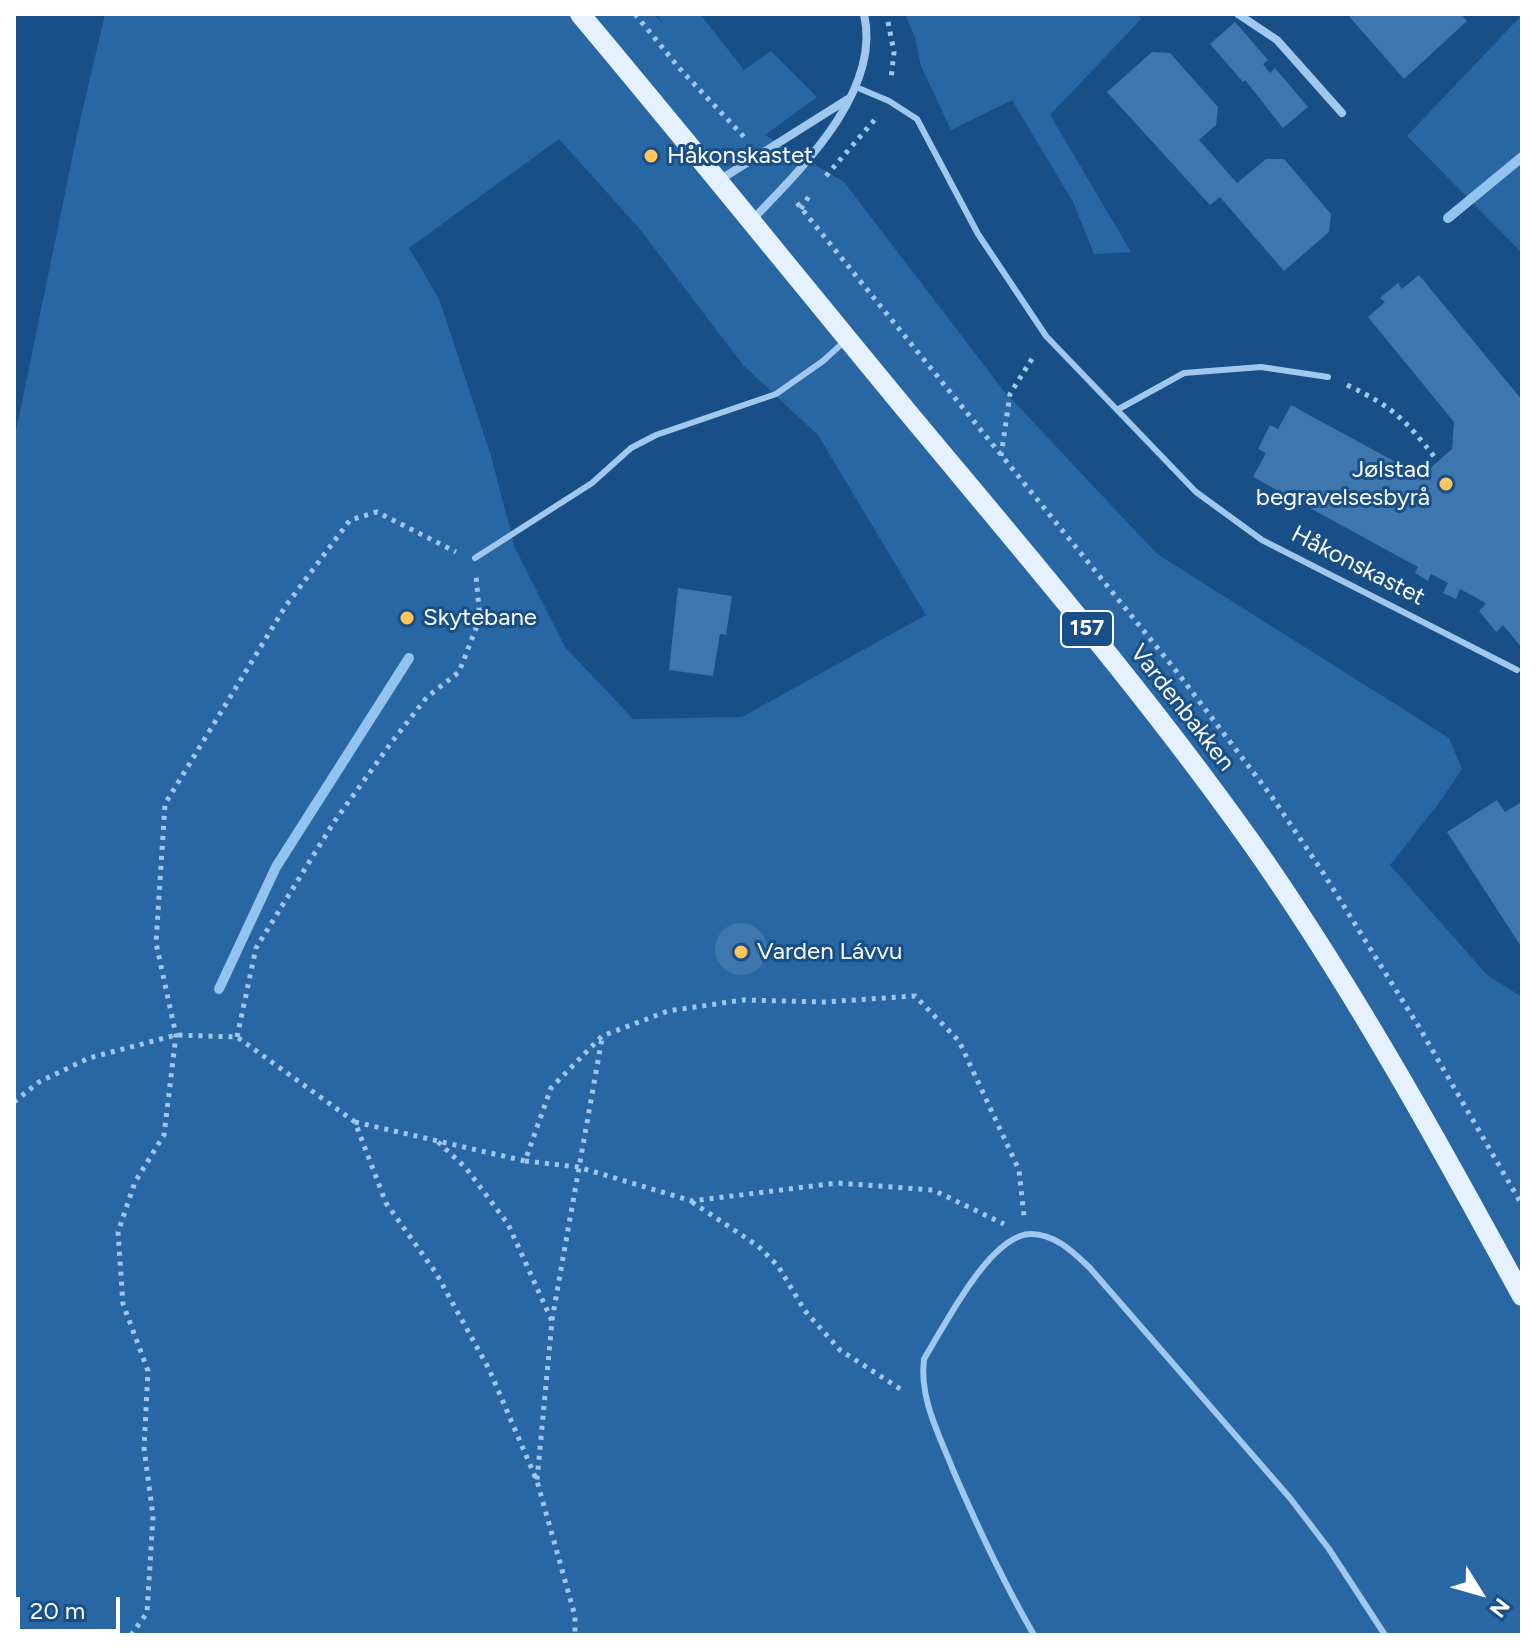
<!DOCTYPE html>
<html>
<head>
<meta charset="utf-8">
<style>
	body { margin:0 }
	#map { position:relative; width:1536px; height:1649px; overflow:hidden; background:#194f87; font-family:Figtree,sans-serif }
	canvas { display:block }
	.frame { position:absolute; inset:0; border:16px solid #fff; pointer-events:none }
	.north { position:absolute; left:1440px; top:1553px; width:80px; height:80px; -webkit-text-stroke:6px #194f87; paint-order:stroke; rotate:127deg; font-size:22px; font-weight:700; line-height:32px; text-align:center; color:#fff }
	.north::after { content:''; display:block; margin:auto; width:28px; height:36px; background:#fff; clip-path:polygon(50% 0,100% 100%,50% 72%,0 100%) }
	.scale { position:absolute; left:16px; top:1597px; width:104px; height:36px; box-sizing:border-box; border:4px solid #fff; border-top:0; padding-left:10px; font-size:24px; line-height:28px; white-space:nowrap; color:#fff; -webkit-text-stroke:6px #194f87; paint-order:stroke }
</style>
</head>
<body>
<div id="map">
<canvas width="1536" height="1649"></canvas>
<div class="frame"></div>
<div class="north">N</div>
<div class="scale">20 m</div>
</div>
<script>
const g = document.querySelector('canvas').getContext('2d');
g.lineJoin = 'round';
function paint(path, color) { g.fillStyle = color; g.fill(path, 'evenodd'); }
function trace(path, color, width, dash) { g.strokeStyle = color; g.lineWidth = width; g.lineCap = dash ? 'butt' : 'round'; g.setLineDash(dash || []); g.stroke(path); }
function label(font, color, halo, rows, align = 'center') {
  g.font = font + ' Figtree,sans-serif'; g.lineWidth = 6; g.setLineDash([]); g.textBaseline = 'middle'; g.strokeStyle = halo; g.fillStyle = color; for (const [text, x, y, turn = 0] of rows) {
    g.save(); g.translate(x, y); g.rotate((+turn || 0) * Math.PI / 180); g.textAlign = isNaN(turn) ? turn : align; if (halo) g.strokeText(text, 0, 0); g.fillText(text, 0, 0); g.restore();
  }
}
const green = new Path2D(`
	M105,14H654L665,26L656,14H700L744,70L771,51L817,97L765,135L844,182L1003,390L1157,554L1449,738L1462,769L1439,803L1390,865L1487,975L1522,997V1635H14V441L78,130ZM559,139L639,228L743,365L818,435L926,615L742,717L633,719L565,647L515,548L491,456L439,299L409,248Z
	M905,14H1137L1141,19L1050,115L1131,252L1094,254L1073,202L1012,100L951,130L921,66L915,37Z
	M1517,14H1522V253L1407,136L1519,18Z`);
const stream = new Path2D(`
	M1448,218L1522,157
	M219,989L276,867L409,658`);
const building = new Path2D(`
	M1347,14H1461L1467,21L1404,79Z
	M1235,22L1268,60L1263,64L1270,73L1275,68L1308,107L1283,128L1245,80L1243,82L1210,44Z
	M1152,52L1170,53L1218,107L1216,125L1199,140L1237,183L1266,159H1284L1331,214L1329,232L1284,271L1220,197L1210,205L1107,92Z
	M1419,275L1522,400V648L1503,625L1496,632L1479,611L1486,604L1484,602L1460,589L1456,599L1443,593L1448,583L1431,574L1428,581L1415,573L1418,567L1253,477L1266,453L1258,449L1270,425L1278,429L1291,405L1421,476L1452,449L1454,422L1368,317L1385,302L1380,298L1398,283L1402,289Z
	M678,588L732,596L726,635L720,634L713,676L669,670Z
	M1497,800L1505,812L1522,802V948L1447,832Z
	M715 949a26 26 0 1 1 52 0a26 26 0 1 1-52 0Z`);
const path = new Path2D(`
	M635,14L680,69L746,139
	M888,22L894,52L891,79
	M826,176L877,117
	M797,203L1177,672L1272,797L1322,871L1419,1027L1522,1205
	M801,209L811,193
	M1347,385C1393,407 1405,419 1436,459
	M1001,456L1010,394L1035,354
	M237,1037L256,948L334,822L391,743L427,697L459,672L480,618L476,576
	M14,1102L39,1082L89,1058L176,1035L237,1037L355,1122L386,1203L436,1273L489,1369L537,1481L575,1616V1635
	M355,1122L525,1161L551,1088L602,1036L668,1011L743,1000L824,1002L915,996L959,1041L1019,1170L1024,1216
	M438,1142L466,1168L508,1224L552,1321L537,1480
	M525,1161L578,1167L692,1201L837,1183L933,1190L1004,1224
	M692,1202L758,1246L778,1266L805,1311L840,1350L905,1392
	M552,1320L602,1038
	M131,1635L147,1613L153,1516L144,1448L148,1371L123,1304L118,1232L135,1182L164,1135L176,1035L156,943L165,804L285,607L350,520L377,512L456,552`);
const lane = new Path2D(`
	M856,87L889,101L917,119L978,234L1046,336L1196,492L1262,540L1517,670
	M1117,410L1184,373L1261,367L1328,377
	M475,558L592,483L631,448L656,435L776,394L823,361L846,340
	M1034,1635C1002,1580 978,1528 953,1470C939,1434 919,1398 924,1359C944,1327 990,1234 1031,1234C1055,1234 1073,1252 1089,1267L1290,1498L1329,1549L1385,1635`);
const street = new Path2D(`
	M1238,14L1277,40L1342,113
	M718,181L848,99
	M753,219C801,169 882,91 864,14`);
const primary = new Path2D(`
	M580,14C690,145 797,278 906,410C1029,558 1155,704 1265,862C1360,1000 1442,1149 1522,1296`);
const markers = [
	[651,156,8,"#ffc65c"],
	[1446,484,8,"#ffc65c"],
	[407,618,8,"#ffc65c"],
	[741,952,8,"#ffc65c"]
];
const shields = [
	[1087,629,52]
];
const shieldNames = [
	["157",1087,629]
];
const poiNames = [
	["Håkonskastet",667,156],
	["Jølstad",1430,470,"right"],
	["begravelsesbyrå",1430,498,"right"],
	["Skytebane",423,618],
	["Varden Lávvu",757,952]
];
const streetNames = [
	["Håkonskastet",1358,566,27],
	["Vardenbakken",1182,708,52]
];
paint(green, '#2967a4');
trace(stream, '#93c3ef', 10);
paint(building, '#3e76ae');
trace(path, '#a0c7ed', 5, [4, 6]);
trace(lane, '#a0c7ed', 6);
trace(street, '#a0c7ed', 8);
trace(primary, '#e6f1ff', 20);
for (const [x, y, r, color] of markers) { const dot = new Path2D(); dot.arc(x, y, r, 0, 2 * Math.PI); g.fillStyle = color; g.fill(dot); trace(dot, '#194f87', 3); }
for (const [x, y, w] of shields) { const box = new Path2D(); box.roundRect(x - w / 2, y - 18, w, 36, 6); g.fillStyle = '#194f87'; g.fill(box); trace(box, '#fff', 2); }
label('bold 22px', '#fff', null, shieldNames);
label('24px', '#fff', '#194f87', poiNames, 'left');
label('24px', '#fff', '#194f87', streetNames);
</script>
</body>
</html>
